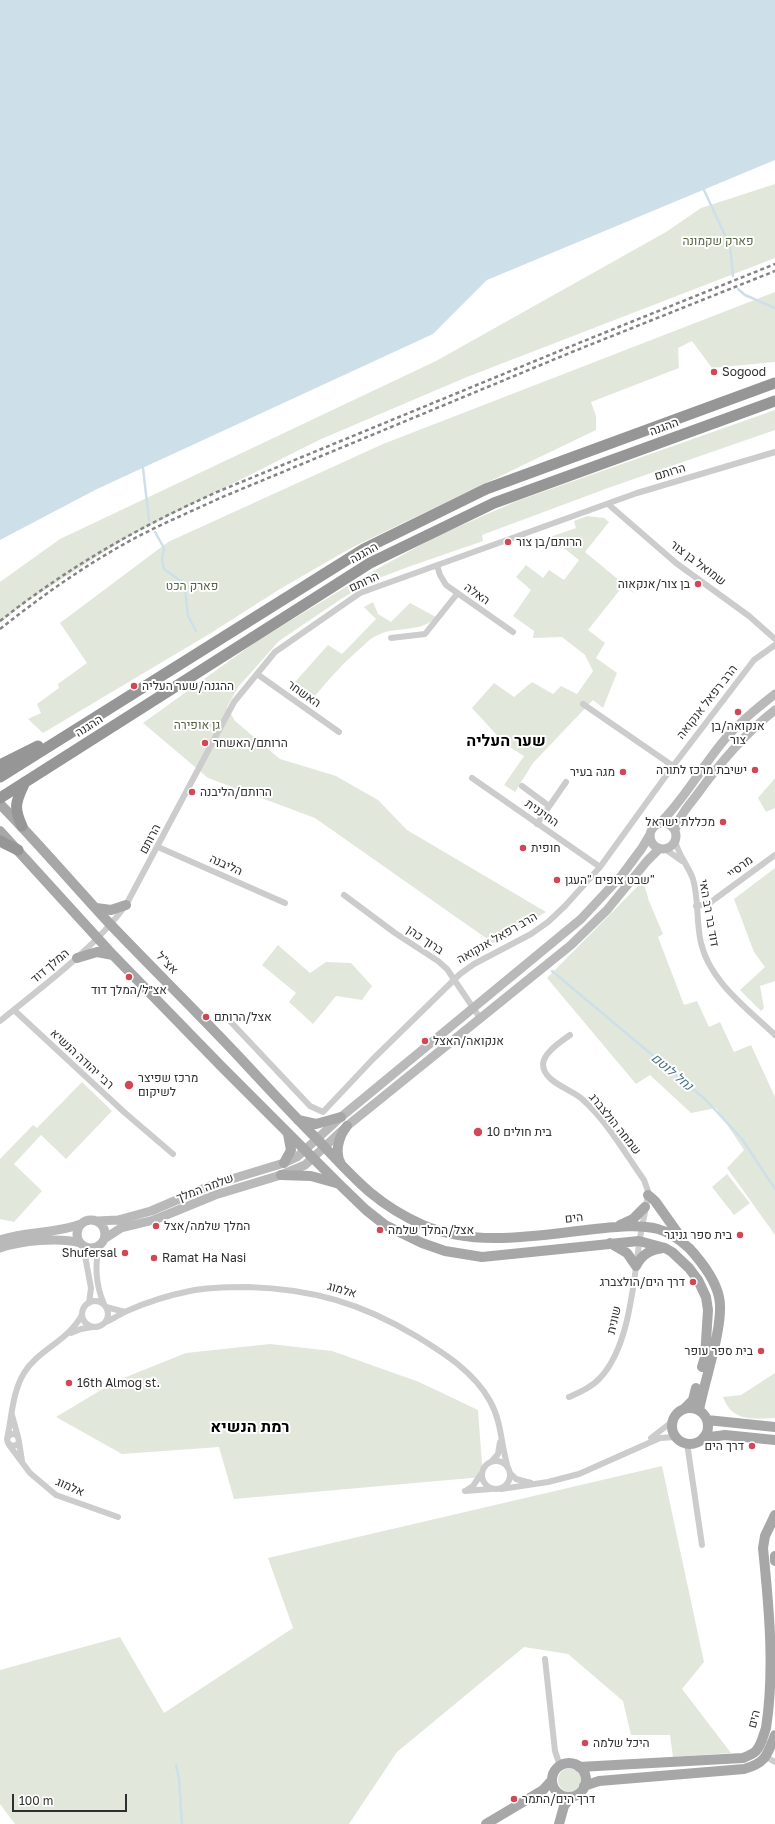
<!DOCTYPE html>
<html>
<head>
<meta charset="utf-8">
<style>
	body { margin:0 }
	#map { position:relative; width:775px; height:1824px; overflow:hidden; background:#fff; font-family:"Golos Text",sans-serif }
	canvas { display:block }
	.scale { position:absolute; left:12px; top:1794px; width:115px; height:18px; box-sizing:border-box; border:2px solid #2f2f2f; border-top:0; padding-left:5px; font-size:12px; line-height:14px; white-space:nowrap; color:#2f2f2f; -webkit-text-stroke:3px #fff; paint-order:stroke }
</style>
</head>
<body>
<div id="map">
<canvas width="775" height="1824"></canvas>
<div class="scale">100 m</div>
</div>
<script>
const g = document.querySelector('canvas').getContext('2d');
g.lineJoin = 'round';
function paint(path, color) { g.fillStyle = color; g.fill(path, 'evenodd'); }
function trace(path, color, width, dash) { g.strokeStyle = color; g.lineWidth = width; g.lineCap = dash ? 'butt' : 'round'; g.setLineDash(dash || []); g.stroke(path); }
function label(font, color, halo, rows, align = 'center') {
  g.font = font + ' "Golos Text",Heebo,sans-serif'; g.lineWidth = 4; g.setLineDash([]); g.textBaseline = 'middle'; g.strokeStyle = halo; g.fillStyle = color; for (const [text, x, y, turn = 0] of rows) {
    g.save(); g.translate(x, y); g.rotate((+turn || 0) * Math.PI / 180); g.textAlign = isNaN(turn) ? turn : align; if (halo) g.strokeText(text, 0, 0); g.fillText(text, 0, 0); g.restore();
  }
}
const green = new Path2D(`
	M775,184V258L467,377L319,440L131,535L26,602L0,623V582L60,539L436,361L666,232L701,208Z
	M775,292V362L712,368L692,341L678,348L679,368L591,402L596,416V430L351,548L280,589L211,633L43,733L28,719L41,713L37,704L59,688L58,684L87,663L60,623L168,542L383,444Z
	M775,410V430L608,488L482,535L483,541L408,567L371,581L341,599L279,641L239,686L227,707L235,721L280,759L336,776L378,800L407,830L546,912L493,943L315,818L208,778L143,723L257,641L359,579L435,537L517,501Z
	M587,516L604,518L609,522L585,552L637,595L623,586L588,630L605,643L596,658L617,673L603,708L593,700L533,763L515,792L504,785L524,756L505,744L472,708L494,683L514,697L532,682L553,694L561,686L577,694L593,671L585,655L562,637L533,638L534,631L513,616L531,590L516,577L526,565L543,578L549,570L564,580L579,560L550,537L576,528L574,521Z
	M373,602L378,614L391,622L410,603L436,617C421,634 395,625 376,636C371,638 366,643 362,647C344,662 330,678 315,696L295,682L328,645L342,654L376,619L364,607Z
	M775,778V808L766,812L758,798Z
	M775,868V981L760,986L764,1008L761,1011L740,990L765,967L754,952L734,899Z
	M643,881L649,901L663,934L658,937L684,1005L697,1001L709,1027L720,1022L734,1052L751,1045L775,1097V1235L727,1168L744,1150L716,1108L691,1113L650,1075L636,1084L547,978Z
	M278,945L310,973L326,962L351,963L372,986L362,1000L336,996L313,1024L289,1002L296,993L262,965Z
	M82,1082L112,1111L66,1159L41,1135L14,1164L42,1191L14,1222L0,1219V1159L33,1125L37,1128Z
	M727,1174L750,1203L734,1215L712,1187Z
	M270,1344L332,1351L419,1382L478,1410L483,1477L234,1499L219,1447L122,1454L56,1417L116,1381L186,1353Z
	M775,1373V1418C753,1419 732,1422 723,1397L741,1395Z
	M662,1466L704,1662L682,1689L731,1753L673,1757L670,1735H631L623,1701L568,1654L524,1647L397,1752L349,1824H15L0,1804V1670L120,1637L164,1713L293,1628L268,1558Z
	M558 1780a12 12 0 1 1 24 0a12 12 0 1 1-24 0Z`);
const water = new Path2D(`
	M0,0H775V160L487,280L433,334L97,489L0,540Z`);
const stream = new Path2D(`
	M704,190L730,246L733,276
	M738,289L745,295L775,308
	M143,468L149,520
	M155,532L164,548L162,560L164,569L182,582L185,588L188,616L196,631
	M552,971L706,1100L742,1139L775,1189
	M176,1765L179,1779L182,1824`);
const street = new Path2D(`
	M608,504L676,563L749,616L775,639
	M437,565L440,575L446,585L513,632
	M391,638L425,634L457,594
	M257,674L339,732
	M583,704L673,766
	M472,778L600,867
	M522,786L549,806
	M537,824L566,782
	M675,840C678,855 688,865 693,879C699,900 696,922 701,943C710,982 748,1009 775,1035
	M158,847L285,903
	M665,849L682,861
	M344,895L395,933L438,961L447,969L480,1018
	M696,906L710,903L715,899L775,855
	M14,1010L124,1112L173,1154
	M228,1019L310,1106L323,1112L373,1059L460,974L474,964L531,934L548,922L565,906L600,867L673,766L754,660L775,645
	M0,1021C44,985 92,951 126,905L234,702L275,652L360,593L637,493L775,452
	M83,1245L91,1288L89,1303
	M100,1245C94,1264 96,1286 104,1304
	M82 1314a13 13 0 1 1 26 0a13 13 0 1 1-26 0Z
	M106,1307L125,1312
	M106,1322C113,1319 120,1314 127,1311C147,1302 170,1295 190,1291C209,1287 229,1287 248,1287C312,1289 361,1303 416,1336C444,1353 474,1372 490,1401C502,1422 501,1446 508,1468
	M71,1333L81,1329L92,1327
	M569,1397C580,1392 592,1387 600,1378C629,1347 633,1286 639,1245C641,1227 647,1209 648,1191L644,1180C625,1153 607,1121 582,1099C571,1089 543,1082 543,1064C544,1052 562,1041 570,1035
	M12,1415L18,1437
	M8,1437C11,1433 15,1433 18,1437L19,1442L17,1445L12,1446L8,1443L7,1439C12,1417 12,1393 24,1373C39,1349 67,1342 82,1315
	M651,1438L673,1421
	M19,1442L22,1461
	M687,1443L702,1545
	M9,1445L30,1473L56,1495L118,1517
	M482 1475a14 14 0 1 1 28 0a14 14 0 1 1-28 0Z
	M492,1461L498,1454L500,1442
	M510,1473L516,1479L531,1483
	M501,1489L548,1482L579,1474L660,1438L676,1437
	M467,1490L473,1486L481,1474
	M465,1491L491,1489
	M545,1659L555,1751L560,1766
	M766,1757L775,1762`);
const secondary = new Path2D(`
	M661,822C684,799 700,770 721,744C736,725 756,709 775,694
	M650 836a13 13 0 1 1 26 0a13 13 0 1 1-26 0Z
	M675,830C679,817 688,806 696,796C719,764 744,734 775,710
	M77 1234a14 14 0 1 1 28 0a14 14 0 1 1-28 0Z
	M97,1221L118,1220L151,1211L212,1185L284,1163L297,1157L341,1117L581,919L622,875L642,848L649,836
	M104,1239L121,1228L154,1220L215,1195L281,1175L305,1165L347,1126L571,945L607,910L647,861L659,849
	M0,1240C27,1231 55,1234 81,1224
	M0,1248C21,1241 59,1237 80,1243`);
const primary = new Path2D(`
	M0,804C38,843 73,884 110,924C154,970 199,1014 242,1060C267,1087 292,1114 318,1140C353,1177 375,1204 423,1225C476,1248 539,1235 595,1229C615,1227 638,1224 658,1229C669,1232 680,1240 689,1248C701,1261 715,1279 719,1297C725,1323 704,1382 699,1410
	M0,831L113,955L221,1066L338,1183L366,1210L385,1225L422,1243L445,1251L482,1257L639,1241L665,1248L672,1252L689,1268L698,1280L706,1297L708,1310L705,1357L702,1367
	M96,908L111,910L126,905
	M77,958L97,952L113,955
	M298,1120L316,1124L341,1117
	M284,1163L291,1150L288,1134
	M341,1164C334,1152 339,1136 347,1126
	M281,1175L311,1176L336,1183
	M648,1195L655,1201L682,1239
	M620,1225L633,1219L645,1207
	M610,1243L627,1253L636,1266
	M636,1266C642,1254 650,1250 663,1248
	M685,1408L693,1400L696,1388
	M672 1426a18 18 0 1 1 36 0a18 18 0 1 1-36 0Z
	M707,1420L775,1427
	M703,1438L725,1435L775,1440
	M775,1556V1561
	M552 1780a17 17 0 1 1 34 0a17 17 0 1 1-34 0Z
	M579,1767L743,1758C748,1756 753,1754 756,1751C762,1744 763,1736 766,1728C775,1670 769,1607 763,1548L765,1536L775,1515
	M584,1786L599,1781L744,1769C766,1763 767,1755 775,1735
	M486,1824L543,1790L552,1780
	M559,1824L564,1806L571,1797`);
const highway = new Path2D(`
	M0,765L38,746
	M0,777L364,549L486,489L775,383
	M0,798L370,563L494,503L775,401
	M22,826C13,807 16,801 25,782
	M0,841L18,850`);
const rail = new Path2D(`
	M0,621C70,566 137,528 217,492L569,347L775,264
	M0,629C43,595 88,563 137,537C164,523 192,511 220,498L572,352L775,271`);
const markers = [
	[714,372,4,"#d04757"],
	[508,542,4,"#d04757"],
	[698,584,4,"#d04757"],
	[134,686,4,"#d04757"],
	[738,712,4,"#d04757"],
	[205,743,4,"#d04757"],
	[755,770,4,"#d04757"],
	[623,772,4,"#d04757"],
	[192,792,4,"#d04757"],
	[723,822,4,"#d04757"],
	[523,848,4,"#d04757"],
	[557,880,4,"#d04757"],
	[129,977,4,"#d04757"],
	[206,1017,4,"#d04757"],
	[425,1041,4,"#d04757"],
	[129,1085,5,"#d04757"],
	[478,1132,5,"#d04757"],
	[156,1226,4,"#d04757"],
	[380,1230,4,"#d04757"],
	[740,1235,4,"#d04757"],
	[125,1253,4,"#d04757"],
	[154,1258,4,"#d04757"],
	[693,1282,4,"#d04757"],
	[761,1351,4,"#d04757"],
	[69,1383,4,"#d04757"],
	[752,1446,4,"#d04757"],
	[585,1743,4,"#d04757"],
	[514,1799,4,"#d04757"]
];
const parkNames = [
	["פארק שקמונה",718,241],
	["פארק הכט",192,586],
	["גן אופירה",197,725]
];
const poiNames = [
	["Sogood",722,372],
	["הרותם/בן צור",516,542],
	["בן צור/אנקאוה",690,584,"right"],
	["ההגנה/שער העליה",142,686],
	["אנקואה/בן",738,726,"center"],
	["צור",738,740,"center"],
	["הרותם/האשחר",213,743],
	["ישיבת מרכז לתורה",747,770,"right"],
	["מגה בעיר",615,772,"right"],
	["הרותם/הליבנה",200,792],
	["מכללת ישראל",715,822,"right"],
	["חופית",531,848],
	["שבט צופים \"העגן\"",565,880],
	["אצ״ל/המלך דוד",129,990,"center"],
	["אצל/הרותם",214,1017],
	["אנקואה/האצל",433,1041],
	["מרכז שפיצר",138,1078],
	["לשיקום",138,1092],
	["בית חולים 10",487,1132],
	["המלך שלמה/אצל",164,1226],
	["אצל/המלך שלמה",388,1230],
	["בית ספר גניגר",732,1235,"right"],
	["Shufersal",117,1253,"right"],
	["Ramat Ha Nasi",162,1258],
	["דרך הים/הולצברג",685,1282,"right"],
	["בית ספר עופר",753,1351,"right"],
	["16th Almog st.",77,1383],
	["דרך הים",744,1446,"right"],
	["היכל שלמה",593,1743],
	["דרך הים/התמר",522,1799]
];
const streetNames = [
	["ההגנה",664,427,-20],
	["הרותם",670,472,-17],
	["ההגנה",364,553,-29],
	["שמואל בן צור",698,563,37],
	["הרותם",364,582,-25],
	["האלה",477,594,35],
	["האשחר",304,694,35],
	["הרב רפאל אנקואה",707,702,-52],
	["ההגנה",89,726,-32],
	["החיננית",542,813,35],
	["הרותם",150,839,-62],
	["הליבנה",226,865,24],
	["מרסיי",740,867,-37],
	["דוד בר רב האי",709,913,80],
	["הרב רפאל אנקואה",497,938,-30],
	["ברוך כהן",425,940,34],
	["אצ\"ל",167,963,46],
	["המלך דוד",50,966,-40],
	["רבי יהודה הנשיא",82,1059,43],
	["שמחה הולצברג",615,1124,51],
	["שלמה המלך",205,1188,-21],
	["הים",574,1218,-6],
	["אלמוג",342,1290,16],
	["שונית",614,1320,-77],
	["אלמוג",70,1487,24],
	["הים",754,1719,-76]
];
const waterNames = [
	["נחל לוטם",672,1072,40]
];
const districtNames = [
	["שער העליה",506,741],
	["רמת הנשיא",250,1427]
];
paint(green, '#e2e7dc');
paint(water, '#cddfe8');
trace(stream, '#cddfe8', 2.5);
trace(street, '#ccc', 6);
trace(secondary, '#b9b9b9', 9);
trace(primary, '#a7a7a7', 10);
trace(highway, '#969696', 11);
trace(rail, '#848484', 2.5, [4, 3]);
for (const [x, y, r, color] of markers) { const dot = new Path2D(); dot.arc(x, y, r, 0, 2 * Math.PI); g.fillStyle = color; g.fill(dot); trace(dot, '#fff', 1.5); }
label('12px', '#546542', '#fff', parkNames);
label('12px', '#2f2f2f', '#fff', poiNames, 'left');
label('12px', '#2f2f2f', '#fff', streetNames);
label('italic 13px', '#477187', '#fff', waterNames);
label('bold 16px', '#000', '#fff', districtNames);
</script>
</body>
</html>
